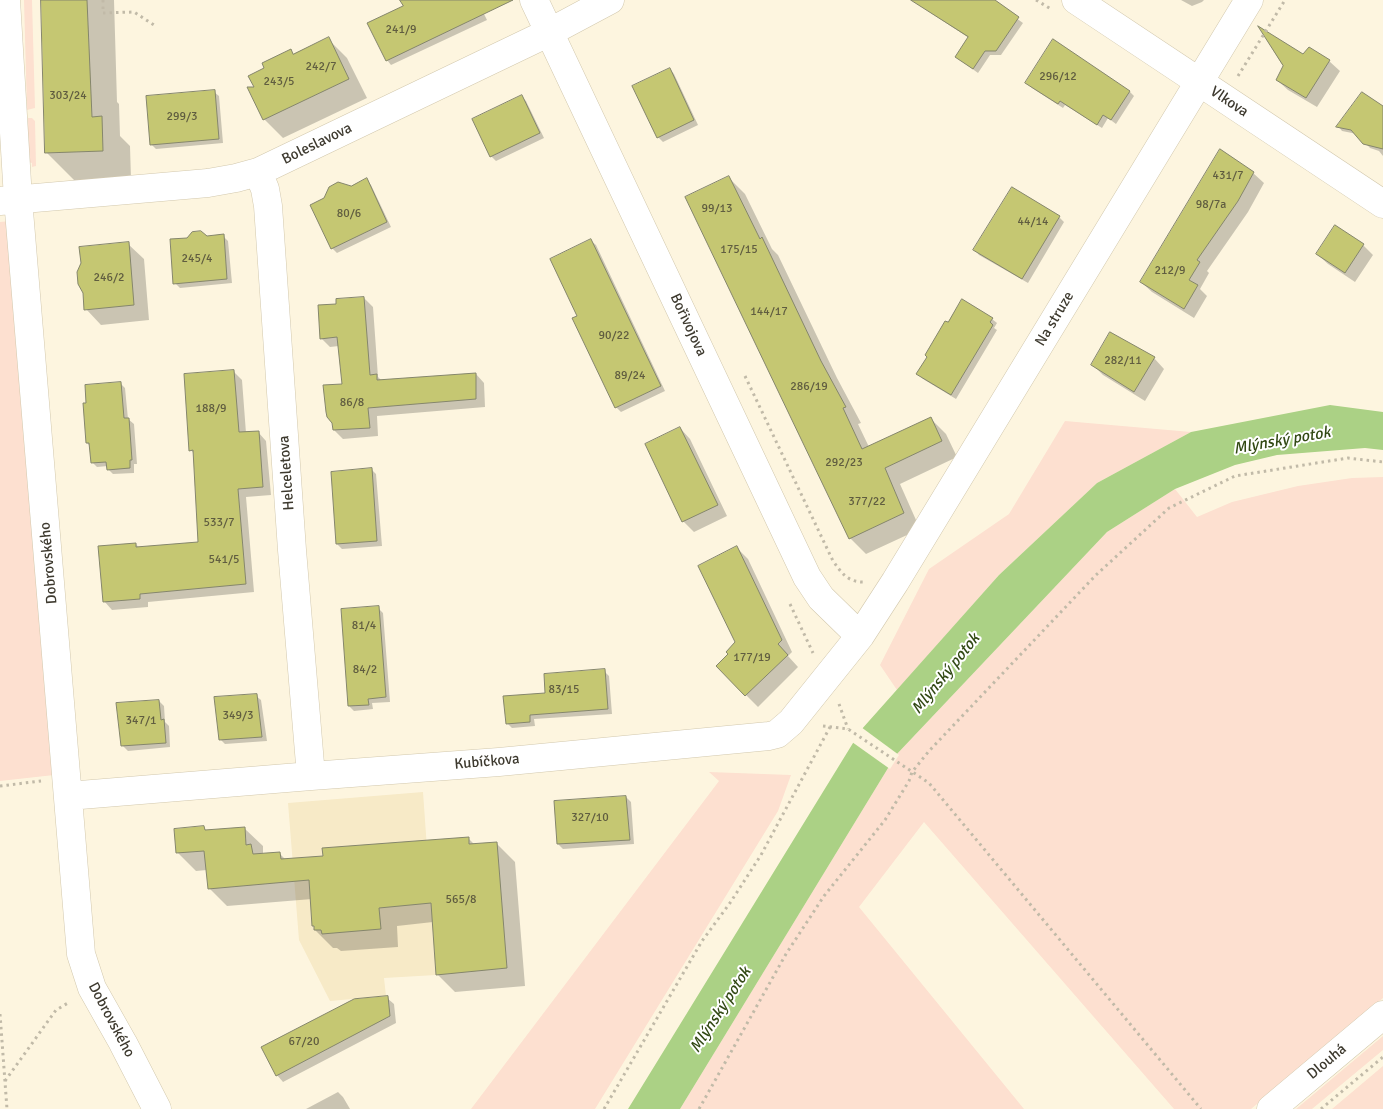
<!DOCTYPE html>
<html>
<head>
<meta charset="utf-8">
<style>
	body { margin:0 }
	canvas { display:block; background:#fdf5df }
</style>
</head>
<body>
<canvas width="1383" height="1109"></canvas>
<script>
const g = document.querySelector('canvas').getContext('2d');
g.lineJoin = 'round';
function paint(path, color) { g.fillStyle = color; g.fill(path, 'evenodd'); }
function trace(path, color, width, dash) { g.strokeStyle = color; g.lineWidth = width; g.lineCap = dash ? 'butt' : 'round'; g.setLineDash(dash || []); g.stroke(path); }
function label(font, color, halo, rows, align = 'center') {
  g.font = font + ' Signika,sans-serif'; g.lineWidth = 4; g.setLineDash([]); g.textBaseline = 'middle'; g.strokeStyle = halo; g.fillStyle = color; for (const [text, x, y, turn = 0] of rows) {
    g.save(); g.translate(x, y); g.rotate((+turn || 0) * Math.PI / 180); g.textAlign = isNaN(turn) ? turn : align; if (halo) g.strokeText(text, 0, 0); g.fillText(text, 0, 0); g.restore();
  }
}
const built = new Path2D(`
	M423,792L436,975L384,978L386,996L330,1001L299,940L288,803Z`);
const green = new Path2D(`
	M24,0H32L35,108L27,110Z
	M28,118H32L35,121L36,166L32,167V163L28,162Z
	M11,221L54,775L0,781V222Z
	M1065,421L1191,432L1097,483L999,575L897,690L880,665L929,569L1009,514Z
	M1383,477V998L1251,1109H1174L924,822L859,907L1024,1109H680L896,755L1107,532L1175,489L1197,517L1232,502L1298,486L1352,478Z
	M709,772L791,775L778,811L595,1109H471L719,781Z
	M1383,1036V1050L1312,1109H1296Z
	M1383,1066V1109H1332Z`);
const water = new Path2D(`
	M1330,405L1383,412V450L1365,448L1277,455L1235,465L1175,489L1107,532L896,755L680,1109H628L861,730L999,575L1097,483L1191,432Z`);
const pier = new Path2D(`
	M861,727L899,755L890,769L852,742Z`);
const shadow = new Path2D(`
	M42,0H114L117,102L119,104L120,136L130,146L131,179L75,181L46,152Z
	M405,0H477L487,20L391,65L387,60L405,6Z
	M911,0H991L1023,23L1001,55H990L978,73L956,57L969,38Z
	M1181,0H1204L1202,2L1192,6Z
	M328,39L347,58L367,98L283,138L264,119L256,88L266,68L290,51L294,55Z
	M1309,49L1329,61L1340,71L1317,107L1288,90L1277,80Z
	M670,69L674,74L698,125L663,142L658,137Z
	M1027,83L1130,92L1134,96L1116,124L1108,118L1102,128L1065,105L1063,108L1032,88Z
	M214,92L219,96L223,143L156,149L151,144Z
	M521,96L526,101L544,138L496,161L491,156Z
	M1383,107V156L1379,151L1370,148L1357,134L1342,131L1338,126Z
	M1253,173L1264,183L1248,212L1207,271L1209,273L1200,289L1207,296L1194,318L1152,292L1141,282Z
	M729,178L745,194L772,249L778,255L837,378L861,423L858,424L869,447L930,418L946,434L957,457L900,484L920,529L866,554L850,538Z
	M366,180L371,185L391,227L337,253L332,248L351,187Z
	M1012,189L1059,217L1064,222L1028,283L979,255L975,250Z
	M223,236L228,241L232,283L180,288L175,283L206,237Z
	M591,241L596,245L665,391L621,412L616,407Z
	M128,244L144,259L149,320L101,325L86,309Z
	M1363,245L1373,255L1355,282L1328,264L1317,254Z
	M364,298L373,307L378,377L382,381L476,374L484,383L485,407L377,416L378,436L343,439L334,430L343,385L339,346L330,347L321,338L338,305Z
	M992,319L997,323L994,328L997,330L956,399L923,379L918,374Z
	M1154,358L1164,369L1145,401L1103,375L1093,365Z
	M234,372L242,380L246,433L258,432L266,441L271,495L246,497L254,592L148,602V607L112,610L104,601L136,544L139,548L199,543L194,454L191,450Z
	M120,383L125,388L128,419L134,424L137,464H134V473L113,474L108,469V466L97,467L92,462L90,446L87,443Z
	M680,428L690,439L727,516L694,532L683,521Z
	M371,469L376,474L382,546L342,549L337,544Z
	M736,547L748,559L792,652L788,656L798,667L758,707L717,666L730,654L737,642Z
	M378,608L383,613L390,702L372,703L373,709L354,711L349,706Z
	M604,671L609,676L612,714L534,719L535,726L512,728L507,723L546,694Z
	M256,696L261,700L267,741L225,744L220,739Z
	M159,701L164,706L165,722L169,726L170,747L128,751L123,746Z
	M626,797L631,802L634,844L563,849L558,844Z
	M204,828L207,831L244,828L263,846V855L279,853L286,860L324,858L468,838L475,845L497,844L515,862L525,986L455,992L437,974L433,922L397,926L398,947L341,951L337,948H333L315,930L312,899L227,906L209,888L207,870L196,871L178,853Z
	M387,998L394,1004L396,1023L283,1082L277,1075Z
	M338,1092L343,1097L350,1109H306Z`);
const building = new Path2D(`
	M41,0H87L92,117L102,116L103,151L45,153Z
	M400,0H513L386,61L367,23L403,6Z
	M911,0H995L1019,17L996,51H985L973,69L955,57L968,37Z
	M1258,26L1303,54L1309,47L1330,60L1306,98L1276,80L1283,66Z
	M329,37L349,79L263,120L247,87H254L248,76L264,68L262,63L291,49L293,54Z
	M1053,39L1130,91L1111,120L1103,115L1097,125L1060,101L1058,104L1025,83Z
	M670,68L694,120L657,138L632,86Z
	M215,90L219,139L150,145L146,96Z
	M1362,92L1383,106V149L1363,144L1351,130L1336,127Z
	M522,95L540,133L490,157L472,119Z
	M1220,149L1254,172L1238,201L1197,260L1200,262L1189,280L1198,285L1184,309L1140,282Z
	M729,176L760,239L762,237L821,361L846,407L843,408L862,449L931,417L942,441L885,468L904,513L849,539L685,197Z
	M367,178L387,222L331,249L310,205L324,198L329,187L338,182L351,186Z
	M1012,187L1060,216L1022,279L973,250Z
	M1335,225L1364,244L1345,273L1316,254Z
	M201,231L207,236L224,234L227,279L173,284L170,239L187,238L192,232Z
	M591,239L661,386L615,408L572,318L577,316L550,259Z
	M129,242L134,305L84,310L83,293L78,284L77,272L81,263L79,247Z
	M364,297L370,375L377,374V380L476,373V399L368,408L370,428L333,430L332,423L327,417L326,412L323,385L342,384L337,337L320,339L318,305L336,304V299Z
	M962,299L993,318L990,322L993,325L951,395L916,374L927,357L925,355L945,321L948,322Z
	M1110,332L1155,357L1134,392L1091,365Z
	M234,370L239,432L259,431L263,487L238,489L246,584L140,594V599L103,602L98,546L136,543V547L198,542L193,450L189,451L184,374Z
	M121,382L124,418H129L132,460H130V468L107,470L106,462L91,463L89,443H86L83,403H86L85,385Z
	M680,427L718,505L682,522L645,444Z
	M372,468L377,541L336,544L331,472Z
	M737,546L782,640L778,644L788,655L745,696L716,666L728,654L726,652L735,642L698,566Z
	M379,606L386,697L368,699L369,705L348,706L341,609Z
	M605,669L608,709L530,715V722L506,724L503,696L545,693L544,674Z
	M257,694L262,737L219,740L214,697Z
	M159,700L161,720L164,719L166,743L121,746L116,703Z
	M626,796L630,840L557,844L554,801Z
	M204,826L205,830L245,827L246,845L251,844L253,854L280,852L281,859L323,856L322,848L469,837V844L497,842L507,968L436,975L431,903L379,908L381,929L322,934L321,930H314V926H312L309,880L208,889L204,851L176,853L174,829Z
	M388,996L390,1016L276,1076L261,1047L354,999Z`);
const path = new Path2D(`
	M103,0V13L134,12L157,27
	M1036,0L1051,9
	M1238,76L1285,0
	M745,376L833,561C841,572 847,582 863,582
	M790,604L813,653
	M839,704L848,729
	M823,726L848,729L929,783L1201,1109
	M0,786L41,781
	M0,1014L7,1109
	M5,1081L56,1010L68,1003
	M604,1109L702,941L730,903L761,855L830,727
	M699,1109L786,954L824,896L885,820L909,781L912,772L929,751L1096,575L1169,508L1235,476L1348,458L1383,462
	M1321,1109L1383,1057`);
const minor = new Path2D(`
	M6,0L18,199L81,954L92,988L123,1043L157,1109
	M534,0L807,577L821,598L860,636
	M1076,0L1383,204
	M258,172L265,189L268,206L292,550L311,776
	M0,201L208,183L236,178L258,172L550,32L610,0
	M68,796L311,776L499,762L769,736L777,734L791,722L860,636L895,582L1249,0
	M1271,1109L1383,1015`);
const numberNames = [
	["241/9",401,30],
	["242/7",321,67],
	["296/12",1058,77],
	["243/5",279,82],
	["303/24",68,96],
	["299/3",182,117],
	["431/7",1228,176],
	["98/7a",1211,205],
	["99/13",717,209],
	["80/6",349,214],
	["44/14",1033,222],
	["175/15",739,250],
	["245/4",197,259],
	["212/9",1170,271],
	["246/2",109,278],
	["144/17",769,312],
	["90/22",614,336],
	["282/11",1123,361],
	["89/24",630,376],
	["286/19",809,387],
	["86/8",352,403],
	["188/9",211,409],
	["292/23",844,463],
	["377/22",867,502],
	["533/7",219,523],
	["541/5",224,560],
	["81/4",364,626],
	["177/19",752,658],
	["84/2",365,670],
	["83/15",564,690],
	["349/3",238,716],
	["347/1",141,721],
	["327/10",590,818],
	["565/8",461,900],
	["67/20",304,1042]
];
const streetNames = [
	["Vlkova",1229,102,34],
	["Boleslavova",317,144,-26],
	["Na struze",1055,319,-59],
	["Bořivojova",688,325,65],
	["Helceletova",287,473,-94],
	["Dobrovského",49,563,-95],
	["Kubíčkova",487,762,-5],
	["Dobrovského",111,1020,62],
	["Dlouhá",1327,1062,-40]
];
const waterNames = [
	["Mlýnský potok",1282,441,-10],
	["Mlýnský potok",946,674,-51],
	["Mlýnský potok",721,1010,-57]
];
paint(built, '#f7eac7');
paint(green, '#fde0d0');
paint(water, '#abd185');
paint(pier, '#fdf5df');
paint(shadow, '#0003');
paint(building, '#c5c772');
trace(building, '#85866c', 1);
trace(minor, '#d2c8ad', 29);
trace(path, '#c1baa8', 3, [2.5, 4]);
trace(minor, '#fff', 28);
label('12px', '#605d40', null, numberNames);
label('15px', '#3e3a2f', '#fff', streetNames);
label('italic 16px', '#324914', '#fff', waterNames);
</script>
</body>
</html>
